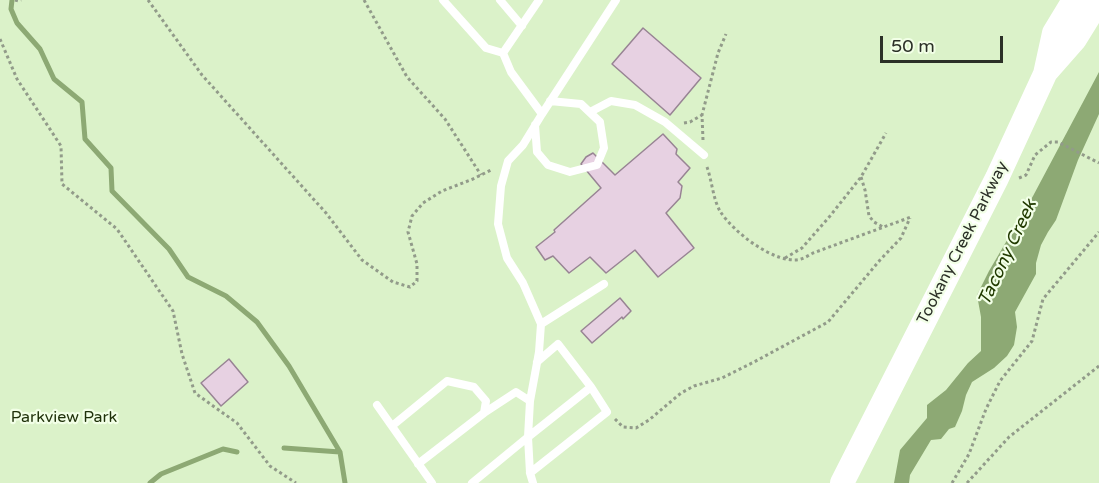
<!DOCTYPE html>
<html>
<head>
<meta charset="utf-8">
<style>
	body { margin:0 }
	#map { position:relative; width:1099px; height:483px; overflow:hidden; background:#f2ffe7; font-family:"Varela Round",sans-serif }
	canvas { display:block }
	.scale { position:absolute; left:880px; top:36px; width:123px; height:27px; box-sizing:border-box; border:3px solid #2b3027; border-top:0; padding-left:8px; font-size:18px; line-height:21px; white-space:nowrap; color:#2b3027; -webkit-text-stroke:4px #f2ffe7; paint-order:stroke }
</style>
</head>
<body>
<div id="map">
<canvas width="1099" height="483"></canvas>
<div class="scale">50 m</div>
</div>
<script>
const g = document.querySelector('canvas').getContext('2d');
g.lineJoin = 'round';
function paint(path, color) { g.fillStyle = color; g.fill(path, 'evenodd'); }
function trace(path, color, width, dash) { g.strokeStyle = color; g.lineWidth = width; g.lineCap = dash ? 'butt' : 'round'; g.setLineDash(dash || []); g.stroke(path); }
function label(font, color, halo, rows, align = 'center') {
  g.font = font + ' "Varela Round",sans-serif'; g.lineWidth = 4.5; g.setLineDash([]); g.textBaseline = 'middle'; g.strokeStyle = halo; g.fillStyle = color; for (const [text, x, y, turn = 0] of rows) {
    g.save(); g.translate(x, y); g.rotate((+turn || 0) * Math.PI / 180); g.textAlign = isNaN(turn) ? turn : align; if (halo) g.strokeText(text, 0, 0); g.fillText(text, 0, 0); g.restore();
  }
}
const green = new Path2D(`
	M0,0H1099V483H0Z`);
const water = new Path2D(`
	M1099,72V114L1078,160L1056,220L1048,232L1041,245L1036,263V274L1015,312L1017,327L1014,345L1007,356L994,368L972,382L966,395L962,411L955,427L949,429L941,439L931,440L910,475L909,483H894L900,450L927,418V405L946,390L968,363L981,351V317L977,295L989,271L1033,196Z`);
const stream = new Path2D(`
	M12,0L11,9L17,23L40,49L54,79L82,102L85,139L111,168L112,191L169,249L188,277L226,296L257,322L289,366L340,452
	M284,448L340,452L345,483
	M150,483L161,474L223,449L237,452`);
const building = new Path2D(`
	M643,28L701,78L670,115L612,64Z
	M663,134L677,149L676,154L690,168L678,182L682,186L680,198L666,213L694,248L658,277L635,250L606,273L590,257L569,273L553,256L545,260L536,247L555,232L554,230L601,188L581,164L586,157L593,153L615,175Z
	M620,298L631,311L623,319L622,317L592,343L581,331Z
	M229,359L248,382L221,406L201,383Z`);
const path = new Path2D(`
	M15,0L19,1L21,0
	M148,0L202,75L326,213L362,260L393,282L410,287L417,281V264L408,232L412,216L423,203L442,191L473,179L493,169
	M364,0L407,77L445,119L481,175
	M0,39L17,79L61,146L62,184L117,229L173,311L182,354L195,393L237,423L270,466L296,483
	M684,123L690,122L702,115
	M703,140L702,115L718,53L726,34
	M707,167C712,181 713,199 720,211C732,231 776,266 801,259C805,258 809,255 813,253L911,217
	M861,177L865,190L869,216L874,222L883,227
	M1019,178L1026,175L1035,155L1051,142H1058L1099,163
	M785,258L802,248L830,216L861,177L886,133
	M615,419L623,427L636,428L649,420L681,393L694,386L722,378L754,362L828,322L880,260L901,238L910,218
	M952,483L969,454L986,409L1000,381L1032,341L1043,299L1099,232
	M967,483L1009,437L1099,366`);
const service = new Path2D(`
	M443,0L486,48L503,53
	M500,0L522,26
	M590,112L611,101L635,105L665,122L704,155
	M542,114L616,0
	M535,125L537,152L548,165L570,172L597,165L604,148L600,122L581,104L550,101
	M541,324L604,284
	M530,401L539,352L541,324L523,283L507,258L498,224L501,186L508,161L523,145L542,114L511,72L503,53L539,0
	M377,405L432,483
	M392,426L447,381L474,387L486,401L484,413L418,464
	M530,473L607,412L591,387L558,344L537,362
	M472,483L528,437L530,401L516,392L484,413
	M533,483L530,473L528,437L591,387`);
const secondary = new Path2D(`
	M1046,72L1075,39L1099,0
	M842,483L997,178L1045,74L1054,33L1074,0`);
const streetNames = [
	["Tookany Creek Parkway",963,243,-63]
];
const parkNames = [
	["Parkview Park",64,418]
];
const waterNames = [
	["Tacony Creek",1008,253,-65]
];
paint(green, '#dbf2c9');
paint(water, '#8da974');
trace(stream, '#8da974', 5);
paint(building, '#e7d1e2');
trace(building, '#988494', 1.5);
trace(path, '#929b8a', 3, [3, 3]);
trace(service, '#fff', 8);
trace(secondary, '#fff', 24);
label('16px', '#2b3027', '#f2ffe7', streetNames);
label('16px', '#1e3009', '#f2ffe7', parkNames);
label('italic 18px', '#213a00', '#f2ffe7', waterNames);
</script>
</body>
</html>
